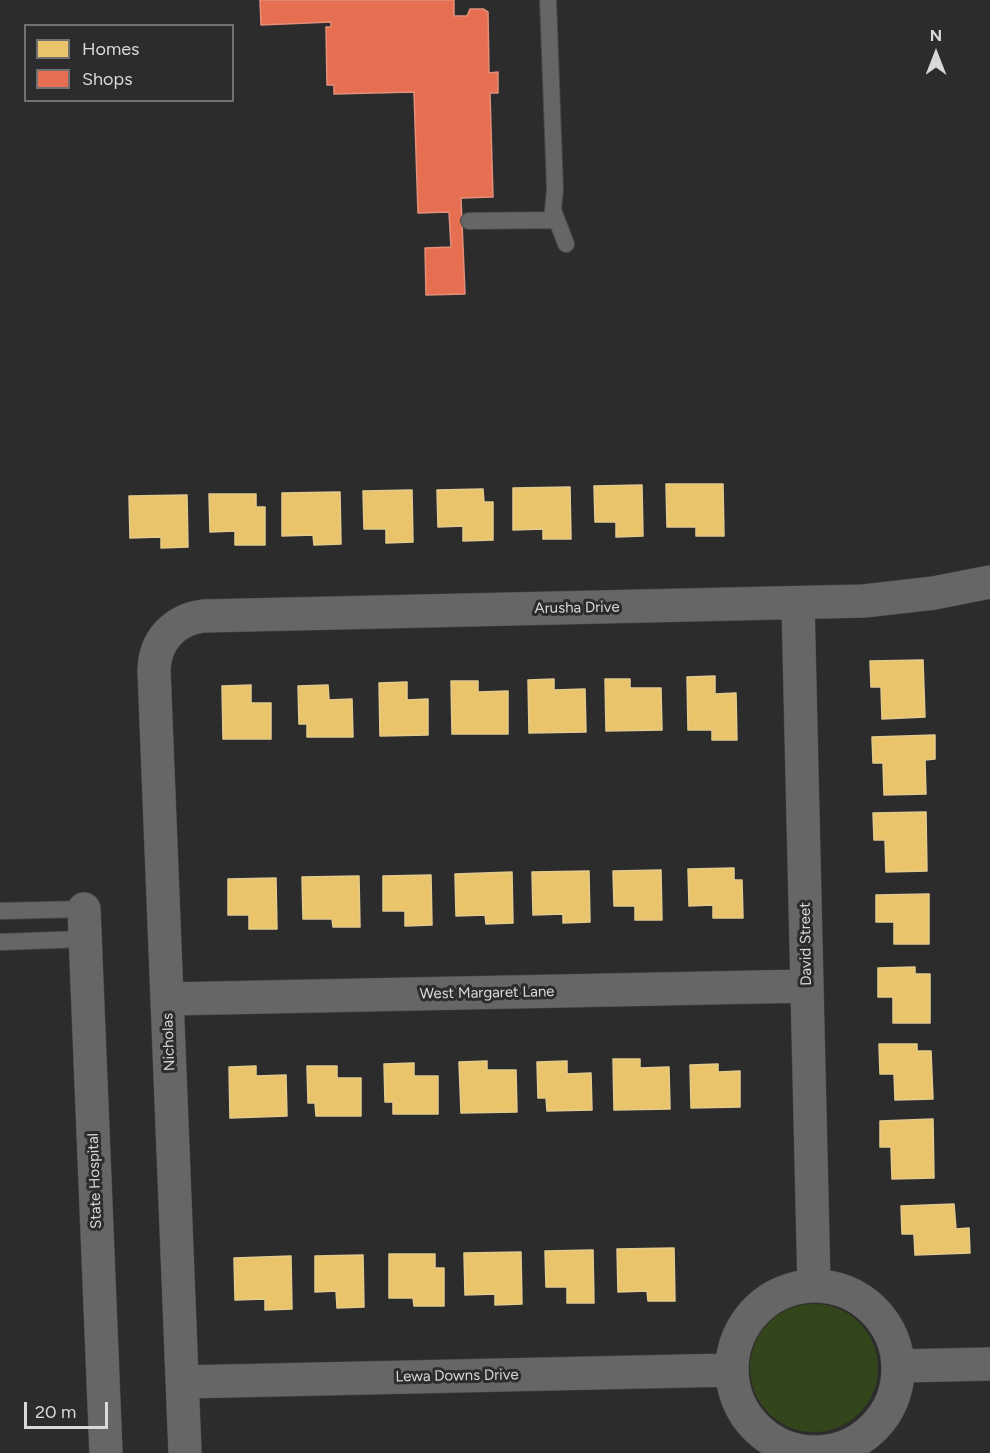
<!DOCTYPE html>
<html>
<head>
<meta charset="utf-8">
<style>
	body { margin:0 }
	#map { position:relative; width:990px; height:1453px; overflow:hidden; background:#2c2c2c; font-family:Figtree,sans-serif }
	canvas { display:block }
	.legend { position:absolute; left:24px; top:24px; width:210px; height:78px; box-sizing:border-box; background:#2c2b2d; border:2px solid #727172; margin:0; padding:8px 10px; list-style:none; font-size:18px; color:#dad9da }
	.legend li { display:flex; align-items:center; gap:12px; height:30px }
	.legend b { width:30px; border:2px solid #727172 }
	.north { position:absolute; left:906px; top:24px; width:60px; height:60px; -webkit-text-stroke:4px #2c2b2d; paint-order:stroke; rotate:0deg; font-size:16px; font-weight:700; line-height:24px; text-align:center; color:#dad9da }
	.north::after { content:''; display:block; margin:auto; width:21px; height:27px; background:#dad9da; clip-path:polygon(50% 0,100% 100%,50% 72%,0 100%) }
	.scale { position:absolute; left:24px; top:1402px; width:84px; height:27px; box-sizing:border-box; border:3px solid #dad9da; border-top:0; padding-left:8px; font-size:18px; line-height:21px; white-space:nowrap; color:#dad9da; -webkit-text-stroke:4px #2c2b2d; paint-order:stroke }
</style>
</head>
<body>
<div id="map">
<canvas width="990" height="1453"></canvas>
<ul class="legend">
<li><b style="height:16px;background:#e9c46a"></b>Homes</li>
<li><b style="height:16px;background:#e76f51"></b>Shops</li>
</ul>
<div class="north">N</div>
<div class="scale">20 m</div>
</div>
<script>
const g = document.querySelector('canvas').getContext('2d');
g.lineJoin = 'round';
function paint(path, color) { g.fillStyle = color; g.fill(path, 'evenodd'); }
function trace(path, color, width, dash) { g.strokeStyle = color; g.lineWidth = width; g.lineCap = dash ? 'butt' : 'round'; g.setLineDash(dash || []); g.stroke(path); }
function label(font, color, halo, rows, align = 'center') {
  g.font = font + ' Figtree,sans-serif'; g.lineWidth = 6; g.setLineDash([]); g.textBaseline = 'middle'; g.strokeStyle = halo; g.fillStyle = color; for (const [text, x, y, turn = 0] of rows) {
    g.save(); g.translate(x, y); g.rotate((+turn || 0) * Math.PI / 180); g.textAlign = isNaN(turn) ? turn : align; if (halo) g.strokeText(text, 0, 0); g.fillText(text, 0, 0); g.restore();
  }
}
const green = new Path2D(`
	M750 1368a64 64 0 1 1 128 0a64 64 0 1 1-128 0Z`);
const homes = new Path2D(`
	M666,484H723L724,536H696V527H667Z
	M642,485L643,536L616,537V522H595L594,486Z
	M570,487L571,539H543V529L513,530V488Z
	M483,489L484,502H493V540L463,541V526L438,527L437,490Z
	M412,490L413,542L386,543V529H364L363,491Z
	M340,492L341,544L314,545L313,535L282,536V493Z
	M209,494H256V507H265V545H235V531L210,532Z
	M187,495L188,547L161,548V537L130,538L129,496Z
	M923,660L925,717L882,719L881,687H871L870,661Z
	M715,676V694L736,693L737,740H712V730H688L687,677Z
	M554,679V690L585,689L586,732L529,733L528,680Z
	M605,679H630V688H661L662,730L606,731Z
	M451,681H478V692L508,691V734H452Z
	M407,682V700L428,699V735L380,736L379,683Z
	M251,685V703H271V739H223L222,686Z
	M328,685L329,700L352,699L353,737H307V724H299L298,686Z
	M935,735V759L925,760L926,794L884,795L883,763H873L872,737Z
	M926,812L927,871L886,872L885,840H874L873,813Z
	M734,868V880H742L743,918H713V905L689,906L688,869Z
	M661,870L662,920H635V906H614L613,871Z
	M589,871L590,922L563,923V914L533,915L532,872Z
	M512,872L513,923L486,924L485,915L456,916L455,874Z
	M431,875L432,925L405,926V911H383V876Z
	M359,876L360,927H333L332,919H303L302,877Z
	M276,878L277,929H249V915H228V879Z
	M929,894V944H894V922H876V895Z
	M915,967V974H930V1023H893V997H878V968Z
	M879,1044H917V1051H931L933,1099L895,1100L894,1074H880Z
	M613,1059H640V1068L669,1067L670,1109L614,1110Z
	M487,1061V1070H516L517,1112L461,1113L459,1062Z
	M567,1061V1074L591,1073L592,1110L547,1111L546,1098H538L537,1062Z
	M414,1063V1076H438V1114H393V1102H385L384,1064Z
	M718,1064V1072L740,1071V1107L691,1108L690,1065Z
	M256,1066V1076L286,1075L287,1116L230,1118L229,1067Z
	M307,1066H337V1078H361V1116H316L315,1103H308Z
	M933,1119L934,1178L892,1179L891,1147H880V1121Z
	M954,1204L956,1229L969,1228L970,1253L915,1255L914,1234H902L901,1206Z
	M674,1248L675,1301H648L647,1291L618,1292L617,1249Z
	M593,1250L594,1303H567V1287H546L545,1251Z
	M521,1252L522,1304L495,1305V1294L465,1295L464,1253Z
	M389,1254H435V1268H444V1306H414L413,1298H389Z
	M363,1255L364,1307L337,1308L336,1291L315,1292V1256Z
	M291,1256L292,1309L265,1310V1299L235,1300L234,1258Z`);
const shops = new Path2D(`
	M260,0H454V16H467L470,9H483L488,12L489,73L498,72V93H490L493,197L461,198L465,294L426,295L425,248L451,247L449,212L418,213L414,92L334,94V85H327L326,27H331V22L261,25Z`);
const service = new Path2D(`
	M548,0L555,189L553,210L566,244
	M469,221L557,220
	M0,911L84,909
	M0,942L85,939`);
const minor = new Path2D(`
	M798,603L814,1285
	M84,909L106,1453
	M167,999L807,986
	M732 1369a83 83 0 1 1 166 0a83 83 0 1 1-166 0Z
	M899,1366L990,1364
	M182,1382L731,1370
	M185,1453L154,670C155,640 174,620 203,616L864,601L934,593L990,582`);
const streetNames = [
	["Arusha Drive",577,608,-1],
	["David Street",806,944,-91],
	["West Margaret Lane",487,993,-1],
	["Nicholas",169,1042,-92],
	["State Hospital",95,1181,-92],
	["Lewa Downs Drive",457,1376,-1]
];
paint(green, '#33461b');
paint(homes, '#e9c46a');
trace(homes, '#e4ca8c', 1.5);
paint(shops, '#e76f51');
trace(shops, '#e38f7a', 1.5);
trace(service, '#484848', 18);
trace(minor, '#484848', 34);
trace(service, '#676667', 16);
trace(minor, '#676667', 33);
label('15px', '#dad9da', '#2c2b2d', streetNames);
</script>
</body>
</html>
